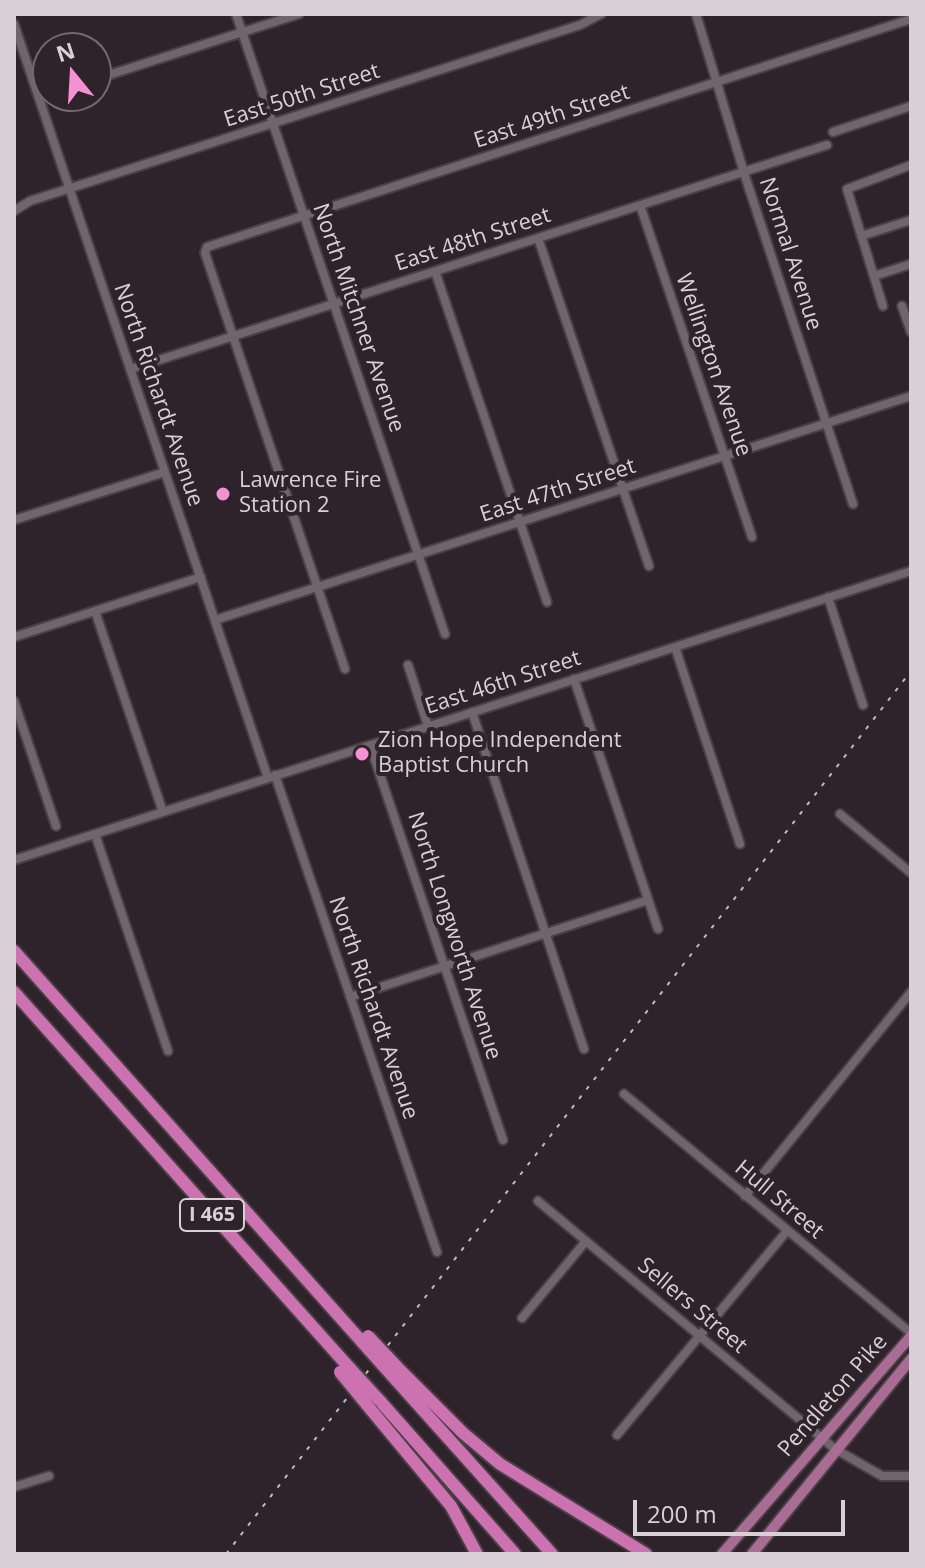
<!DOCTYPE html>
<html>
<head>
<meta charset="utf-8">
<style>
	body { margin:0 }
	#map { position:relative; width:925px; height:1568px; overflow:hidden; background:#2f232b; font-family:"Open Sans",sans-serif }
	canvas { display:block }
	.frame { position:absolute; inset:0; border:16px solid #d8d0d4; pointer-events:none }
	.north { position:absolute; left:32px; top:32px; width:80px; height:80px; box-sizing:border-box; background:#2f232b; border:2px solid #73686f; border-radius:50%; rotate:342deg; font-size:22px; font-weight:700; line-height:32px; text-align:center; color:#d8d0d4 }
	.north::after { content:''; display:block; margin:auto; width:28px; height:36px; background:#f491d3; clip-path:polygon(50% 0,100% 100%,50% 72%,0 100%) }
	.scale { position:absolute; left:633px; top:1500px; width:212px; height:36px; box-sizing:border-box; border:4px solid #d8d0d4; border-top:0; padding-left:10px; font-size:24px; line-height:28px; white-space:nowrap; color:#d8d0d4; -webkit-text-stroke:6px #2f232b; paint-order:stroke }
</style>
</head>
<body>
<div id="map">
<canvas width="925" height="1568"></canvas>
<div class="frame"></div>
<div class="north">N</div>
<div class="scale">200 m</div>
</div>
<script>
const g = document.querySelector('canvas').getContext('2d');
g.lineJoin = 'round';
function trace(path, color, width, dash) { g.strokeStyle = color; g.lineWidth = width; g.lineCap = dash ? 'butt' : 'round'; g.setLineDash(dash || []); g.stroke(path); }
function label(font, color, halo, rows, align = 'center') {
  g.font = font + ' "Open Sans",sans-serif'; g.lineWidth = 8; g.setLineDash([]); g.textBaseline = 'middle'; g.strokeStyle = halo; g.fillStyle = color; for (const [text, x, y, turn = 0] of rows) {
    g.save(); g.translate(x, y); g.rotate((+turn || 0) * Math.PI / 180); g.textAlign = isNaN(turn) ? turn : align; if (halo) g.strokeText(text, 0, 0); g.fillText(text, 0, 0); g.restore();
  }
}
const minor = new Path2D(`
	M236,14L445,634
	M696,14L746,179L853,504
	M14,24L268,778
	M96,79L299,14
	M833,132L911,106
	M640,205L752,537
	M14,211L30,201L580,25L601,14
	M861,236L911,220
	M538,238L649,566
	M435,271L547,602
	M874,276L911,264
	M883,306L847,189L911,165
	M902,306L911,332
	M131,369L827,145
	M14,520L165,472
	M828,597L863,705
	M95,611L163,812
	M215,620L911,396
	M14,637L201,577
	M675,647L740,844
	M408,665L428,726
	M345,669L205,253L207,247L911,19
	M574,679L658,929
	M14,701L56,826
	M472,712L584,1049
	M370,745L503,1140
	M275,775L437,1252
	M840,814L911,873
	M95,834L168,1051
	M14,860L911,571
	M350,997L648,900
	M624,1094L911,1333
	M745,1196L911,992
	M538,1201L835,1449L882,1476H911
	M522,1318L586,1241
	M617,1435L787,1231
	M14,1487L49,1476`);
const major = new Path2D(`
	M722,1554L911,1336
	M752,1554L911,1359`);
const highway = new Path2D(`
	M14,951L363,1343
	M14,992L346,1364
	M402,1372L463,1433L500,1464L646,1554
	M396,1380L552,1554
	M380,1401L515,1554
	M372,1411L451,1506L477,1554`);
const rail = new Path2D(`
	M226,1554L911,671`);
const highwayBridge = new Path2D(`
	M368,1336L402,1372
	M363,1343L396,1380
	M346,1364L380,1401
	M340,1372L372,1411`);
const markers = [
	[223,494,8,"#f491d3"],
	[362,754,8,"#f491d3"]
];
const shields = [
	[212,1215,64]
];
const shieldNames = [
	["I 465",212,1215]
];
const streetNames = [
	["East 50th Street",302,96,-18],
	["East 49th Street",552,117,-18],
	["East 48th Street",473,240,-18],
	["Normal Avenue",790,254,72],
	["North Mitchner Avenue",358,318,71],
	["Wellington Avenue",713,365,71],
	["North Richardt Avenue",158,395,71],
	["East 47th Street",558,491,-18],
	["East 46th Street",503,683,-18],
	["North Longworth Avenue",454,936,72],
	["North Richardt Avenue",373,1008,71],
	["Hull Street",779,1200,40],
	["Sellers Street",692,1306,40],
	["Pendleton Pike",833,1396,-49]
];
const poiNames = [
	["Lawrence Fire",239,481],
	["Station 2",239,506],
	["Zion Hope Independent",378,741],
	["Baptist Church",378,766]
];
trace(minor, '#493f45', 12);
trace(major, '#493f45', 14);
trace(highway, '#493f45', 16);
trace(minor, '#72646d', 8);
trace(major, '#a96c95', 10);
trace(highway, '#cd72b0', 12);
trace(rail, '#c3babf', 2, [4, 8]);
trace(highwayBridge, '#493f45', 16, []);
trace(highwayBridge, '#cd72b0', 12);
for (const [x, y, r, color] of markers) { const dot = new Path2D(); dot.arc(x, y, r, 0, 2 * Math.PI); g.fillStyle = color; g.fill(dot); trace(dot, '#2f232b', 3); }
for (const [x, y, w] of shields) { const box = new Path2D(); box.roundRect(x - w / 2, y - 16, w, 32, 6); g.fillStyle = '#2f232b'; g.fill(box); trace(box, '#d8d0d4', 2); }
label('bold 20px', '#d8d0d4', null, shieldNames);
label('22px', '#d8d0d4', '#2f232b', streetNames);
label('22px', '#d8d0d4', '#2f232b', poiNames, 'left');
</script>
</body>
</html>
